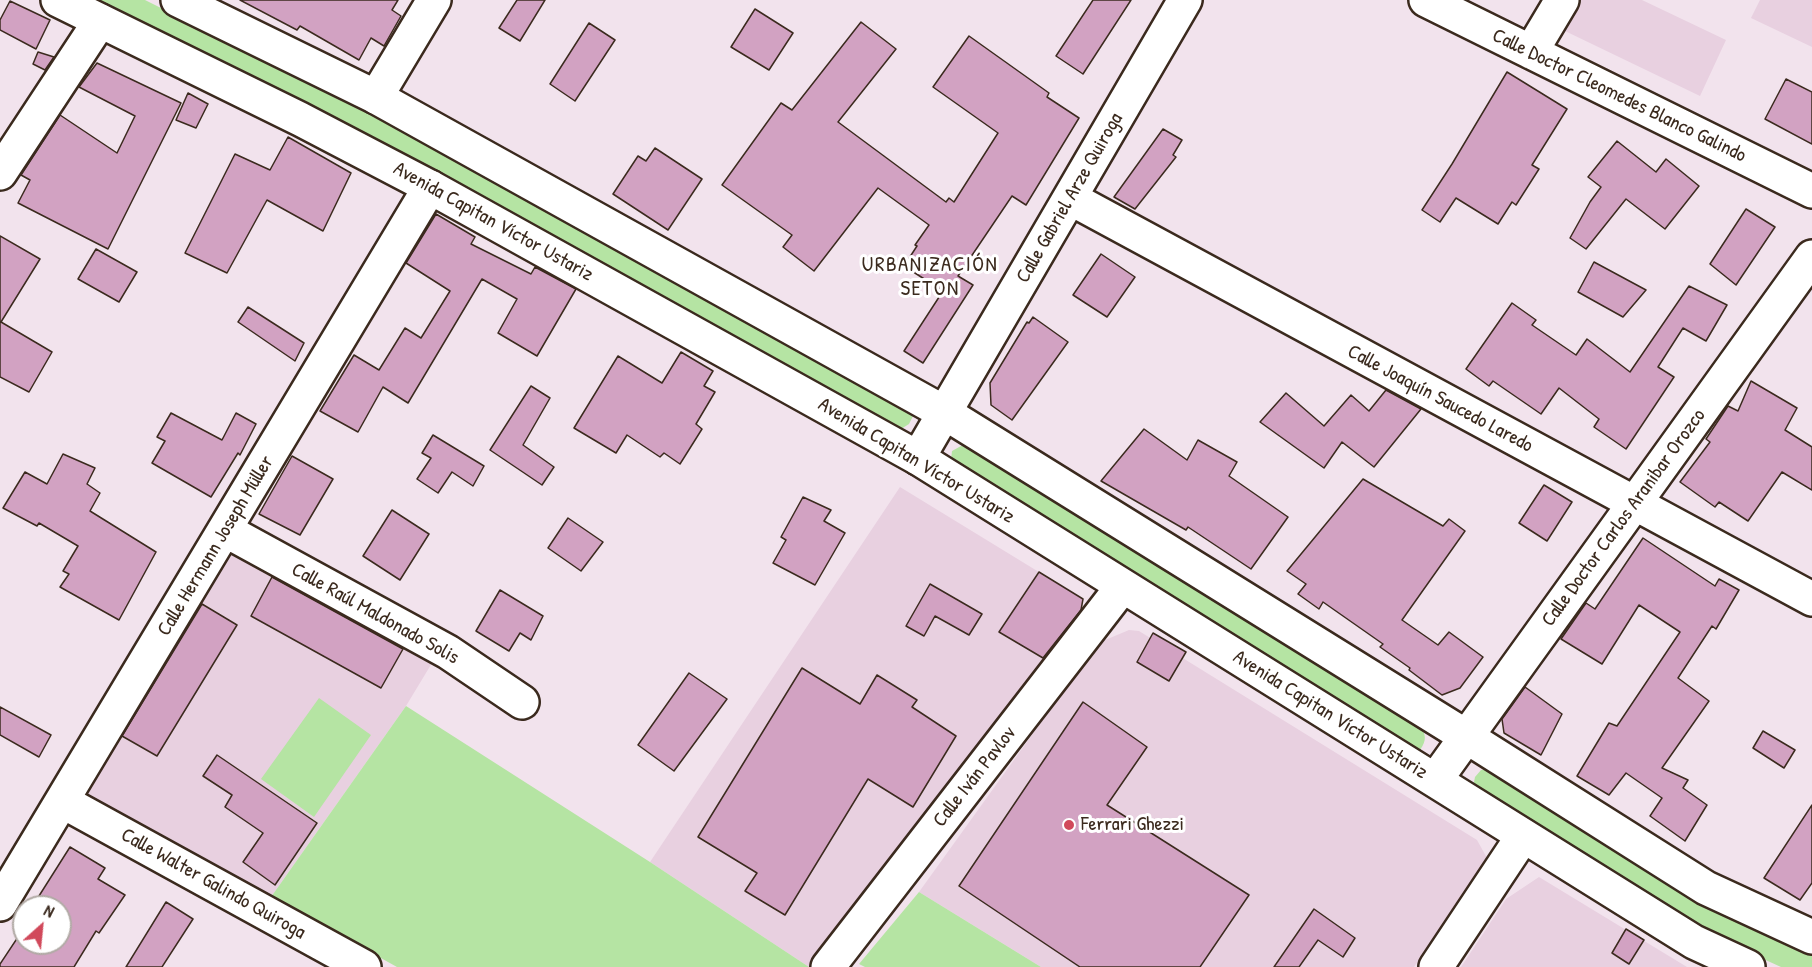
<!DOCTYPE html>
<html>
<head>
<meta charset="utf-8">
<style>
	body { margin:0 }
	#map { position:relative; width:1812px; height:967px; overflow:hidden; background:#f2e3ed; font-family:"Patrick Hand",sans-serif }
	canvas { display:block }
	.north { position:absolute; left:12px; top:895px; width:60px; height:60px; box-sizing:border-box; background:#fff; border:2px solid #b1aaa5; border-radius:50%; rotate:27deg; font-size:16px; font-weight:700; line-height:24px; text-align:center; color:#3b2a1e }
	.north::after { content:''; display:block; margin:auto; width:21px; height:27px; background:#d1495b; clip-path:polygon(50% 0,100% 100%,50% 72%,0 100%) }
</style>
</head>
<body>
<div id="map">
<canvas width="1812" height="967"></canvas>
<div class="north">N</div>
</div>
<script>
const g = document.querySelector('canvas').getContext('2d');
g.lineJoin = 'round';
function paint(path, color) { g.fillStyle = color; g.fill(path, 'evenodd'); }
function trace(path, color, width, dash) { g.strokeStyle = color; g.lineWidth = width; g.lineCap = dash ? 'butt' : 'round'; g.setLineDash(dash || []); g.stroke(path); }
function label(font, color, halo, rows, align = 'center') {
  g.font = font + ' "Patrick Hand",sans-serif'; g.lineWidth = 6; g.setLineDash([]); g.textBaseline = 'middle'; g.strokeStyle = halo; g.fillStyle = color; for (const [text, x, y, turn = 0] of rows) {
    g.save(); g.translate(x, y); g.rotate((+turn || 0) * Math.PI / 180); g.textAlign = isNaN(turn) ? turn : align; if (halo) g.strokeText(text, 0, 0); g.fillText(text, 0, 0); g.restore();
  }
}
const built = new Path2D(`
	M1580,0H1642L1726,40L1700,96L1565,31Z
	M1760,0H1812V47L1751,18Z
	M900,487L1083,599L1078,621L809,967L650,862Z
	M224,555H235L245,559L432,663L406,706L271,897L89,796L87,785Z
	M1129,630L1139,631L1477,840L1487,858L1414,967H1041L919,892L1098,643Z
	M1539,877L1687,967H1461L1506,899Z`);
const green = new Path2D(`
	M92,0H145L345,100L908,406L913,416L909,424L901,429L334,119Z
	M961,446L970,447L1420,725C1426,735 1427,740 1420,750L1408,749L951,460L952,451Z
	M319,698L371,735L314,817L261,779Z
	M406,706L650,862L809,967H397L271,897Z
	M1489,769L1717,911L1812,954V967H1781L1706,933L1473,787L1475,777L1481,770Z
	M919,892L1041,967H865L859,964Z`);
const building = new Path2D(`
	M240,0H398L392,10L401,16L384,46L371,38L359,60L300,26L297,30Z
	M517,0H545L520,41L499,28Z
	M1093,0H1131L1083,74L1056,56Z
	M10,1L50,20L36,49L0,30V20Z
	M755,9L793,33L769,70L731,47Z
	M861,22L896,49L838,122L946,202L949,198L954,202L998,133L933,87L969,36L1049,93L1047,97L1079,118L1026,205L1012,196L958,276L973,285L923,363L904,351L943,291L904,266L917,246L915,245L929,225L878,188L814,271L783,247L792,235L722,185L781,103L792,110Z
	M589,23L615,40L575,101L550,84Z
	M38,52L54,57L45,70L33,64Z
	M97,63L181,103L108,249L18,203L30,180L21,175L60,115L117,153L135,116L79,87Z
	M1507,72L1567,109L1532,165L1539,169L1516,205L1512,202L1498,224L1456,198L1440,222L1422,210L1452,164Z
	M1786,79L1812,92V144L1765,119Z
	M188,93L208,104L196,128L176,120Z
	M1163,129L1182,140L1173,155L1176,157L1135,209L1114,197Z
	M288,137L351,173L323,231L267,200L227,273L185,253L235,154L270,170Z
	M1617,141L1656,172L1666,159L1699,186L1665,229L1626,199L1586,249L1570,238L1590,202L1601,187L1588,177Z
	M655,148L702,179L668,230L613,194L638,156L646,161Z
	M1746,209L1775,227L1736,285L1710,264Z
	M436,214L475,237L471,244L531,274L535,267L576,289L537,356L498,333L517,299L482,279L408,403L383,387L358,432L320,411L354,355L379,370L405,328L421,338L450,291L406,263Z
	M0,236L40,259L1,322L52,352L29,392L0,377Z
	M96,249L137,272L119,302L78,279Z
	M1101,254L1135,277L1107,317L1073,295Z
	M1594,262L1646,290L1623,317L1578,292Z
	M1689,286L1727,305L1706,341L1683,328L1658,367L1674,377L1626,449L1594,427L1599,419L1559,388L1541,414L1493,381L1489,386L1466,369L1512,303L1536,320L1532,325L1576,355L1587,339L1630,372Z
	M248,307L304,343L295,361L238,322Z
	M1033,317L1068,342L1012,420L991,405L990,383L1027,322L1029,323Z
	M681,352L713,371L704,386L715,392L696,424L702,429L680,464L664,453L660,457L627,435L616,453L574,428L618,356L662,383Z
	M1751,381L1797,408L1785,430L1812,447V490L1782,472L1748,521L1719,502L1715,507L1680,482L1710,442L1706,439L1728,406L1738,411Z
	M531,386L550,398L523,445L554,467L542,485L490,450Z
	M1386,390L1421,409L1374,467L1342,442L1324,468L1260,422L1286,393L1324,426L1351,395L1369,411Z
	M171,413L222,440L236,413L256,424L240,455L238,453L211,497L152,463L165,441L157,437Z
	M1144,429L1187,460L1198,440L1237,462L1229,476L1288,517L1251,569L1188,527L1186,530L1101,481Z
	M433,435L484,466L473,486L452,472L438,493L417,479L431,458L422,453Z
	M63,454L95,468L87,484L100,493L90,511L156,552L119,620L60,587L69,574L63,571L78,546L39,523L37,526L3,508L25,472L47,484Z
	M292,456L333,479L300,535L259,514Z
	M1363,479L1443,526L1449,519L1465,531L1402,620L1438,645L1449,632L1483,657L1460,688L1442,695L1409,670L1410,668L1380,647L1383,644L1323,602L1319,609L1298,594L1306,584L1287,571Z
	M1544,485L1572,502L1547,541L1519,523Z
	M803,497L831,510L824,521L845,533L815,585L773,563L786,540L781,537Z
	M392,510L429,534L400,580L363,556Z
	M568,518L603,542L581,571L548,548Z
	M1643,538L1715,586L1719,579L1739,590L1716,629L1712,626L1678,678L1709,701L1662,768L1688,780L1683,788L1707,805L1685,841L1650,816L1662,798L1626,773L1609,795L1577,776L1609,723L1617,726L1680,632L1639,605L1602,664L1561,639L1586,603L1595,609Z
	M1039,572L1083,599L1081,610L1043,658L999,632Z
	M272,577L403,649L381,688L251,616Z
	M930,584L982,614L969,635L935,616L924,636L906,626Z
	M500,590L543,616L531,640L520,633L509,651L476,631Z
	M202,604L237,625L157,756L122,736Z
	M1153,633L1186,652L1169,681L1137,662Z
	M802,668L860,704L877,675L917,700L912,707L956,736L913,807L868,779L785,915L745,891L757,873L698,837Z
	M689,673L727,699L674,771L638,745Z
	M1525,687L1562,714L1541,755L1504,733L1502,719Z
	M1083,702L1147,747L1107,805L1249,895L1200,967H1080L959,886Z
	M0,707L51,735L39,757L0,735Z
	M1763,731L1795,750L1784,768L1753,748Z
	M217,755L317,823L275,885L243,862L263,833L225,807L232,795L203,776Z
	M1812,805V883L1800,900L1764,878Z
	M70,847L105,868L98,879L125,895L99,933L96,931L74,967H0V964L24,928V943H60V907H32Z
	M166,902L193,919L162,967H126Z
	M1314,909L1355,938L1343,957L1318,940L1299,967H1274Z
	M1626,929L1644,940L1629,964L1612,953Z`);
const minor = new Path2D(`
	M1426,0L1812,191
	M1531,52L1562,0
	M376,97L434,0
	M0,173L100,21
	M1070,198L1812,599
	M918,458L1185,0
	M225,530L448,652L522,702
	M1436,779L1812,257
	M62,801L364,967
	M0,904L430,187
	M828,967L1122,587
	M1436,967L1523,836`);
const major = new Path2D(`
	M58,0L300,119L430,187L918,458L1694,942L1748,967
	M178,0L376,97L945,413L1467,737L1706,888L1812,937`);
const markers = [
	[1069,825,6,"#d1495b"]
];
const streetNames = [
	["Calle Doctor Cleomedes Blanco Galindo",1619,96,26],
	["Calle Gabriel Arze Quiroga",1070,198,-60],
	["Avenida Capitan Víctor Ustariz",493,222,29],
	["Calle Joaquín Saucedo Laredo",1440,399,28],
	["Avenida Capitan Víctor Ustariz",916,461,31],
	["Calle Doctor Carlos Aranibar Orozco",1624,518,-54],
	["Calle Hermann Joseph Müller",216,546,-59],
	["Calle Raúl Maldonado Solis",375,614,29],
	["Avenida Capitan Víctor Ustariz",1330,715,32],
	["Calle Iván Pavlov",975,777,-52],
	["Calle Walter Galindo Quiroga",213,884,29]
];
const poiNames = [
	["Ferrari Ghezzi",1081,825]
];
const neighbourhoodNames = [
	["URBANIZACIÓN",930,265],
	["SETON",930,289]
];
paint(built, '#e8d0e0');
paint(green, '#b5e4a3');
paint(building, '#d2a2c2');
trace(building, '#3b2a1e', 1.5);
trace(minor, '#3b2a1e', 38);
trace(major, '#3b2a1e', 38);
trace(minor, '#fff', 33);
trace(major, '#fff', 33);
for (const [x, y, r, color] of markers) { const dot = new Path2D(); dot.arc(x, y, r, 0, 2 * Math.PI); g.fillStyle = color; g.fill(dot); trace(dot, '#fff', 2); }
label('20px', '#3b2a1e', '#fff', streetNames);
label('20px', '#3b2a1e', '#fff', poiNames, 'left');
g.letterSpacing = '1.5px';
label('21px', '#3b2a1e', '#fff', neighbourhoodNames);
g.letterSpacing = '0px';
</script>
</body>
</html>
